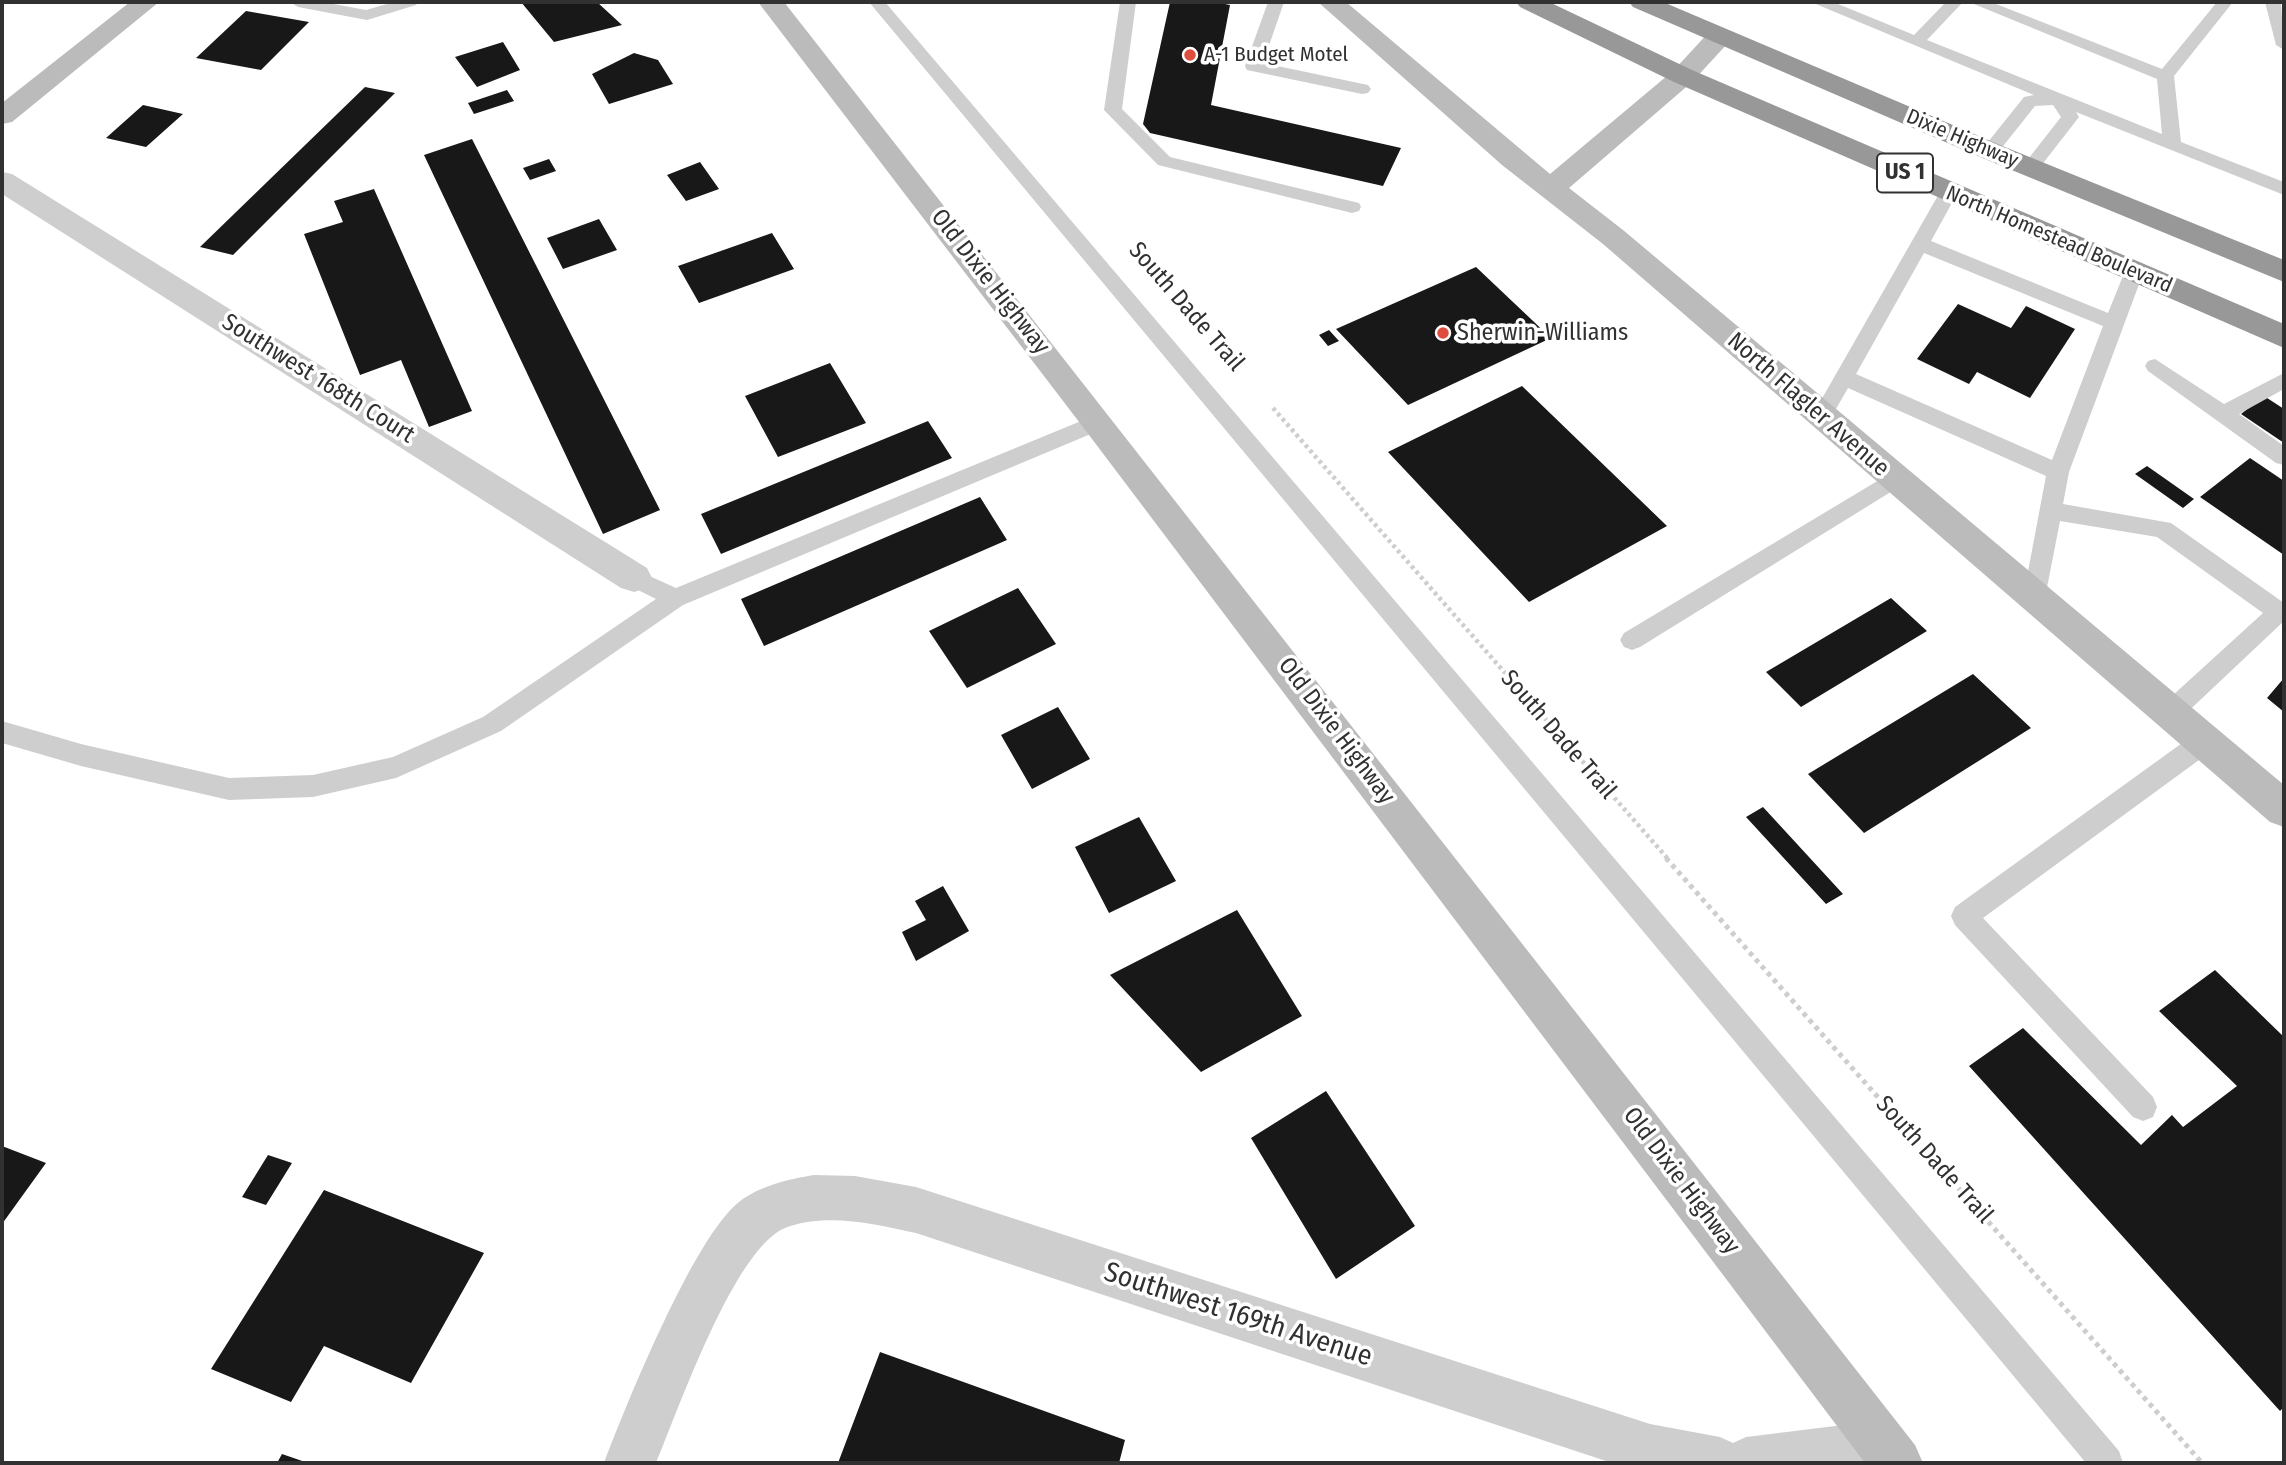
<!DOCTYPE html>
<html>
<head>
<meta charset="utf-8">
<style>
	body { margin:0 }
	#map { position:relative; width:2286px; height:1465px; overflow:hidden; background:#fff; font-family:"Fira Sans Condensed",sans-serif }
	canvas { display:block }
	.frame { position:absolute; inset:0; border:4px solid #313131; pointer-events:none }
</style>
</head>
<body>
<div id="map">
<canvas width="2286" height="1465"></canvas>
<div class="frame"></div>
</div>
<script>
const g = document.querySelector('canvas').getContext('2d');
g.lineJoin = 'round';
function paint(path, color) { g.fillStyle = color; g.fill(path, 'evenodd'); }
function trace(path, color, width, dash) { g.strokeStyle = color; g.lineWidth = width; g.lineCap = dash ? 'butt' : 'round'; g.setLineDash(dash || []); g.stroke(path); }
function label(font, color, halo, rows, align = 'center') {
  g.font = font + ' "Fira Sans Condensed",sans-serif'; g.lineWidth = 7; g.setLineDash([]); g.textBaseline = 'middle'; g.strokeStyle = halo; g.fillStyle = color; for (const [text, x, y, turn = 0] of rows) {
    g.save(); g.translate(x, y); g.rotate((+turn || 0) * Math.PI / 180); g.textAlign = isNaN(turn) ? turn : align; if (halo) g.strokeText(text, 0, 0); g.fillText(text, 0, 0); g.restore();
  }
}
const building = new Path2D(`
	M521,2H597L622,25L554,42Z
	M1170,2H1215L1230,5L1211,105L1401,148L1383,186L1150,133L1143,124Z
	M246,11L309,22L261,70L196,58Z
	M503,42L520,70L477,87L455,57Z
	M634,53L658,60L673,84L609,104L592,74Z
	M365,87L395,93L233,255L200,247Z
	M507,90L514,101L474,114L468,103Z
	M143,105L183,114L146,147L106,138Z
	M472,139L660,510L603,534L424,155Z
	M549,159L556,171L530,180L523,168Z
	M700,162L719,189L686,201L667,175Z
	M374,189L472,411L429,427L401,360L360,375L304,234L343,222L334,201Z
	M599,219L617,250L563,269L547,238Z
	M772,233L794,269L699,303L678,266Z
	M1476,267L1551,338L1408,405L1336,329Z
	M1958,304L2011,328L2026,306L2075,329L2030,398L1977,372L1969,384L1917,359Z
	M1329,330L1339,341L1328,346L1319,335Z
	M830,363L866,423L778,457L745,396Z
	M1522,386L1667,526L1529,602L1388,452Z
	M2264,396L2284,409V443L2241,414Z
	M928,421L952,458L721,554L701,514Z
	M2250,458L2284,481V555L2200,497Z
	M2147,466L2194,499L2183,508L2135,474Z
	M980,497L1007,540L764,646L741,599Z
	M1018,588L1056,644L967,688L929,631Z
	M1891,598L1927,631L1801,707L1766,672Z
	M1973,674L2031,728L1864,833L1808,774Z
	M2284,678V712L2267,698Z
	M1058,707L1090,759L1032,789L1001,735Z
	M1763,807L1843,894L1826,904L1746,817Z
	M1139,817L1176,881L1109,913L1075,847Z
	M943,886L969,931L916,961L902,932L926,920L915,901Z
	M1237,910L1302,1016L1201,1072L1110,975Z
	M2215,970L2284,1037V1407L2280,1411L1969,1066L2023,1028L2141,1145L2172,1115L2183,1127L2237,1086L2159,1011Z
	M1326,1091L1415,1226L1336,1279L1251,1138Z
	M2,1146L46,1163L2,1224Z
	M268,1155L292,1163L266,1205L242,1197Z
	M324,1190L484,1253L411,1383L324,1346L291,1402L211,1369Z
	M880,1352L1125,1440L1119,1463H838Z
	M282,1454L308,1463H277Z`);
const pathFar1 = new Path2D(`
	M1273,408L1668,859`);
const path = new Path2D(`
	M1666,858L2202,1463`);
const lane = new Path2D(`
	M290,2H323L366,10L394,2H418L416,5L367,20L298,7Z
	M869,2H885L2119,1451L2123,1463H2086Z
	M1120,2H1136L1122,109L1170,157L1359,203L1361,207L1359,211L1352,213L1158,165L1104,110Z
	M1268,2H1284L1263,63L1368,85L1371,89L1368,93L1362,94L1247,70L1245,66Z
	M1811,2H1833L1914,35L1946,2H1963L1927,40L2162,134L2157,79L1969,2H1991L2162,69L2217,2H2233L2174,76L2181,142L2284,182V195L2076,112L2079,117L2037,171H2025L2022,167L2025,163L2061,117L2053,105L2035,106L1996,155H1984L1981,151L1984,147L2024,97L2034,95Z
	M2265,2H2281L2284,50L2276,45Z
	M1949,186L1958,192L1931,241L2108,313L2127,266L2134,264L2144,271L2069,472L2063,504L2171,523L2284,603V621L2179,720L2170,723L2161,720L2158,713L2161,706L2263,613L2157,537L2060,521L2045,598L2042,605L2034,607L2026,605L2023,598L2046,476L1848,388L1829,421H1815L1812,416L1940,192ZM1924,253L2103,326L2052,460L1856,374Z
	M2155,359L2224,404L2284,373V389L2239,414L2284,446V465L2276,463L2148,371L2145,366L2148,361Z
	M1098,414L1105,416L1108,422L1105,428L683,605L501,731L396,778L313,797L229,800L81,766L2,743V721L81,744L229,778L313,775L393,757L483,717L656,599L626,584L623,578L626,572L634,569L676,588Z
	M1894,471L1902,473L1905,479L1902,485L1640,647L1632,650L1624,647L1620,640L1624,633Z
	M2205,730L2214,733L2217,741L2214,749L1983,918L2153,1097L2157,1107L2153,1117L2143,1121L2133,1117L1955,925L1951,916L1955,907L2196,733Z`);
const street = new Path2D(`
	M2,172L12,174L647,568L652,578L647,588L634,592L621,588L2,194Z
	M814,1175L855,1176L916,1187L1650,1424L1720,1437L1733,1443L1746,1437L1884,1420L1902,1428L1910,1446L1902,1463H1612L916,1233C876,1224 825,1212 785,1228C734,1249 678,1411 656,1463H604C626,1405 694,1237 739,1202C759,1186 789,1179 814,1175Z`);
const secondary = new Path2D(`
	M130,2H159L12,122L2,124V103Z
	M758,2H784L1915,1445L1923,1463H1865L1086,431Z
	M1318,2H1346L1550,174L1674,70L1710,31H1728L1732,37L1728,43L1692,82L1569,188L1623,230L2284,785V827L2270,822L1603,244L1502,165Z`);
const highway = new Path2D(`
	M1516,2H1549L1692,70L2284,324V348L1674,82L1520,7Z
	M1629,2H1663L2000,145L2284,260V282L1980,157L1633,7Z`);
const markers = [
	[1190,55,7,"#df4d3d"],
	[1443,333,7,"#df4d3d"]
];
const farPoinames = [
	["A-1 Budget Motel",1204,55]
];
const farStreetnames = [
	["Dixie Highway",1962,139,23],
	["North Homestead Boulevard",2059,240,23]
];
const shields = [
	[1905,173,56]
];
const shieldNames = [
	["US 1",1905,173]
];
const streetNames = [
	["Old Dixie Highway",990,282,52],
	["South Dade Trail",1186,307,49],
	["Southwest 168th Court",318,379,32],
	["North Flagler Avenue",1808,405,41],
	["Old Dixie Highway",1336,731,53],
	["South Dade Trail",1558,735,49],
	["South Dade Trail",1934,1160,48],
	["Old Dixie Highway",1681,1181,53]
];
const poiNames = [
	["Sherwin-Williams",1457,333]
];
const nearStreetnames = [
	["Southwest 169th Avenue",1238,1315,18]
];
paint(building, '#181818');
trace(pathFar1, '#cecece', 4.5, [3.5, 3.5]);
trace(path, '#cecece', 5, [4.5, 4.5]);
paint(lane, '#cecece');
paint(street, '#cecece');
paint(secondary, '#bbb');
paint(highway, '#989898');
for (const [x, y, r, color] of markers) { const dot = new Path2D(); dot.arc(x, y, r, 0, 2 * Math.PI); g.fillStyle = color; g.fill(dot); trace(dot, '#fff', 2.5); }
label('21px', '#313131', '#fff', farPoinames, 'left');
label('21px', '#313131', '#fff', farStreetnames);
for (const [x, y, w] of shields) { const box = new Path2D(); box.roundRect(x - w / 2, y - 19.5, w, 39, 5); g.fillStyle = '#fff'; g.fill(box); trace(box, '#313131', 2); }
label('bold 23px', '#313131', null, shieldNames);
label('24px', '#313131', '#fff', streetNames);
label('24px', '#313131', '#fff', poiNames, 'left');
label('28px', '#313131', '#fff', nearStreetnames);
</script>
</body>
</html>
